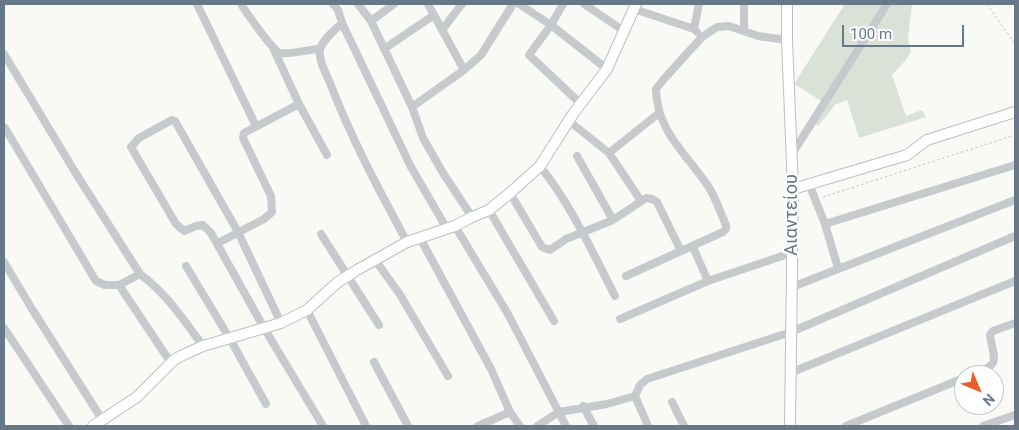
<!DOCTYPE html>
<html>
<head>
<meta charset="utf-8">
<style>
	body { margin:0 }
	#map { position:relative; width:1019px; height:430px; overflow:hidden; background:#f9f9f6; font-family:Roboto,sans-serif }
	canvas { display:block }
	.frame { position:absolute; inset:0; border:5px solid #677888; pointer-events:none }
	.north { position:absolute; left:954px; top:365px; width:50px; height:50px; box-sizing:border-box; background:#fff; border:1px solid #c2c9cf; border-radius:50%; rotate:135deg; font-size:14px; font-weight:700; line-height:20px; text-align:center; color:#677888 }
	.north::after { content:''; display:block; margin:auto; width:18px; height:22px; background:#e85c27; clip-path:polygon(50% 0,100% 100%,50% 72%,0 100%) }
	.scale { position:absolute; left:842px; top:25px; width:122px; height:22px; box-sizing:border-box; border:2px solid #677888; border-top:0; padding-left:6px; font-size:15px; line-height:18px; white-space:nowrap; color:#677888; -webkit-text-stroke:4px #fff; paint-order:stroke }
</style>
</head>
<body>
<div id="map">
<canvas width="1019" height="430"></canvas>
<div class="frame"></div>
<div class="north">N</div>
<div class="scale">100 m</div>
</div>
<script>
const g = document.querySelector('canvas').getContext('2d');
g.lineJoin = 'round';
function paint(path, color) { g.fillStyle = color; g.fill(path, 'evenodd'); }
function trace(path, color, width, dash) { g.strokeStyle = color; g.lineWidth = width; g.lineCap = dash ? 'butt' : 'round'; g.setLineDash(dash || []); g.stroke(path); }
function label(font, color, halo, rows, align = 'center') {
  g.font = font + ' Roboto,sans-serif'; g.lineWidth = 5; g.setLineDash([]); g.textBaseline = 'middle'; g.strokeStyle = halo; g.fillStyle = color; for (const [text, x, y, turn = 0] of rows) {
    g.save(); g.translate(x, y); g.rotate((+turn || 0) * Math.PI / 180); g.textAlign = isNaN(turn) ? turn : align; if (halo) g.strokeText(text, 0, 0); g.fillText(text, 0, 0); g.restore();
  }
}
const green = new Path2D(`
	M845,4H912L908,39L911,52L905,61L892,75L906,116L922,110L926,117L859,138L847,100L836,104L818,126L813,123L825,103L794,84Z`);
const path = new Path2D(`
	M987,4L1015,44
	M823,197L1015,135`);
const street = new Path2D(`
	M197,4L256,126
	M241,4C246,12 273,51 280,53C288,55 310,49 320,49
	M333,4L338,10L342,23L411,167L447,229
	M358,4L371,21L412,107
	M428,4L464,70
	M519,4L551,25L607,69
	M563,4L551,25L529,55L582,105
	M584,4L624,31
	M744,4V31
	M634,9L694,29
	M371,21L394,4
	M342,23C335,30 322,40 320,50C318,60 326,73 330,83C351,138 379,190 407,242
	M442,30L462,4
	M697,32L694,29L699,4
	M384,49L434,15
	M274,50L299,104L327,155
	M4,54L75,172L140,274C168,295 182,318 203,346
	M569,121L609,153L641,201
	M5,128L96,281L105,285H119L171,363
	M609,153L659,113
	M792,154L887,4
	M577,156L613,220
	M540,166C571,205 592,251 615,296
	M809,184L825,224L838,268
	M510,193L542,247L550,250L566,239L613,220L646,198L652,199L657,202L681,251
	M489,210L554,321
	M472,217L443,173L423,138L412,107L464,70L481,55L513,4
	M825,224L1015,165
	M455,226L508,314L566,426
	M321,234L379,325
	M420,238L491,369L510,412
	M218,243L264,219L272,212L271,196L243,138L244,133L299,104
	M693,247L708,281
	M375,260L399,293L448,376
	M4,262L32,309L103,421
	M186,266L230,339L266,404
	M626,276L723,232L726,229V225C720,212 716,198 708,186C686,153 657,132 656,89L664,79L702,37L717,27L729,26L758,36L787,40
	M119,285L140,274
	M792,287L1015,200
	M307,310L366,426
	M620,319L708,281L791,253
	M281,323L238,232L175,121L172,120L139,138L131,147L176,224L184,231L196,226L203,225L211,233L264,328L323,426
	M4,328L69,426
	M374,362L408,426
	M790,373L1015,281
	M972,375C1002,363 994,362 990,335L993,331L1015,323
	M635,396L648,426
	M672,402L684,426
	M583,406L594,426
	M478,426L510,412L520,426
	M537,426L559,412L607,404L635,396L640,385L647,379L791,332L1015,236
	M846,426L964,378
	M983,426L1015,415`);
const secondary = new Path2D(`
	M787,4V40L793,189L790,426
	M793,189L907,155L927,140L1015,112
	M93,426L137,397L175,359L183,355L203,346L281,323L307,310L338,282L357,270L407,242L455,226L472,217L489,210L510,193L540,166L573,114L607,69L636,4`);
const streetNames = [
	["Αιαντείου",792,215,-90]
];
paint(green, '#dae1d7');
trace(secondary, '#bbbfc4', 12);
trace(path, '#c0c2c4', 1, [2.5, 2.5]);
trace(street, '#c6cacd', 8);
trace(secondary, '#fff', 10);
label('18px', '#677888', '#fff', streetNames);
</script>
</body>
</html>
